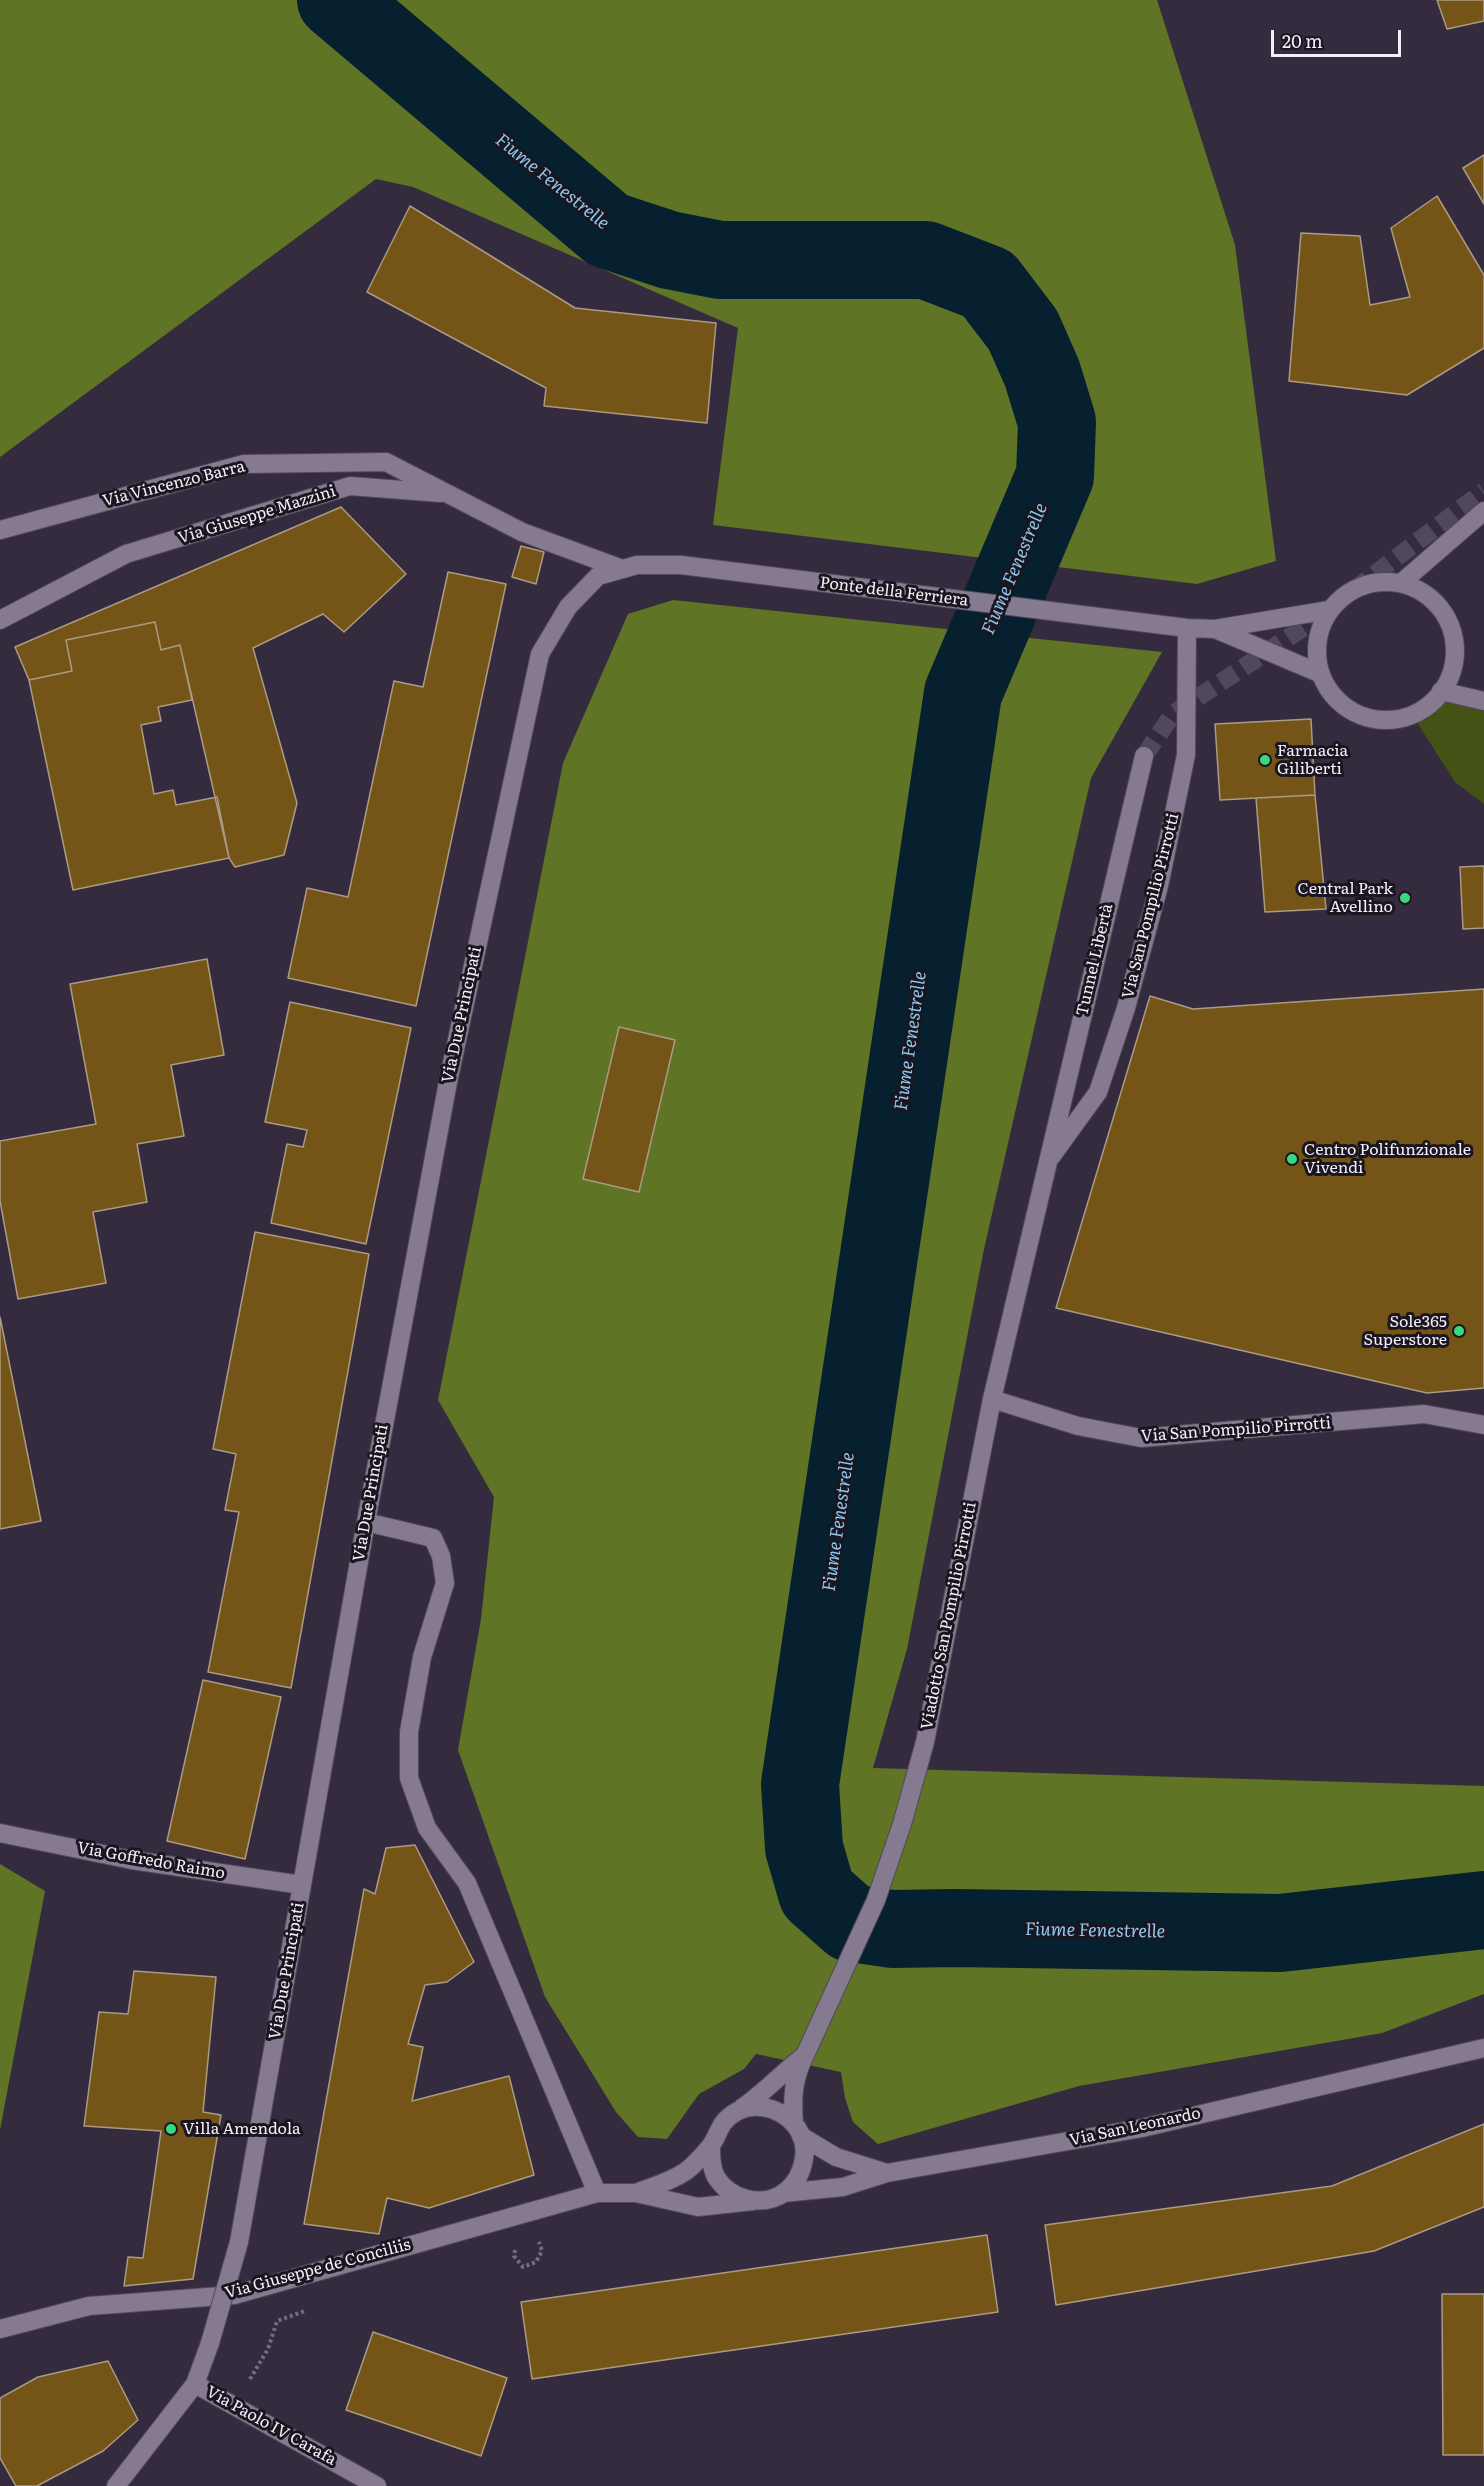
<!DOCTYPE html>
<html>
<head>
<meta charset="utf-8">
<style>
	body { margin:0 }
	#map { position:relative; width:1484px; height:2486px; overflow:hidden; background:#352b3f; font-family:Literata,serif }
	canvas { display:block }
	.scale { position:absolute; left:1271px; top:30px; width:130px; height:27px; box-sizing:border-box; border:3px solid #f5eefb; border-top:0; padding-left:8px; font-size:18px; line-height:21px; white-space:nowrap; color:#f5eefb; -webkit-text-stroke:4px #1a161f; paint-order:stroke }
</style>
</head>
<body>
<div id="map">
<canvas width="1484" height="2486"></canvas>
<div class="scale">20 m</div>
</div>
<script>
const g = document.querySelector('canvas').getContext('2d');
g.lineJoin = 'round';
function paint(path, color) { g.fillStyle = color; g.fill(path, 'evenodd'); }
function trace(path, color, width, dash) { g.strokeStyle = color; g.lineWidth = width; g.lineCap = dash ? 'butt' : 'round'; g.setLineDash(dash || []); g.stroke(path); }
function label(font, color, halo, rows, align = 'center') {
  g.font = font + ' Literata,serif'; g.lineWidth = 6; g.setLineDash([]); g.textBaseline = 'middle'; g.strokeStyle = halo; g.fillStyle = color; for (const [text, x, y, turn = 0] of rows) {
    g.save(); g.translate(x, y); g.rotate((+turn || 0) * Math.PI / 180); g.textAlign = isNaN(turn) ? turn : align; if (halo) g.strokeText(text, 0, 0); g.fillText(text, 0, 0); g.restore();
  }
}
const green = new Path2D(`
	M1441,691L1484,701V804L1455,782L1413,716L1433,702Z`);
const forest = new Path2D(`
	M0,0H1157L1235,245L1276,561L1197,584L713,525L738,328L413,187L376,179L0,457Z
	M673,600L1162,652L1091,778L984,1249L907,1649L873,1768L1484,1786V1994L1382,2033L1079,2086L878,2144L853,2122L845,2098L841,2072L756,2054L744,2069L699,2094L667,2139L638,2137L616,2112L545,1997L458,1750L481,1619L494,1497L438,1400L563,763L628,614Z
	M0,1864L45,1891L0,2130Z`);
const river = new Path2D(`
	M336,0L608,230L669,250L720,260H926L988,284L1023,330L1042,373L1057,422L1055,476L963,693L800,1784L804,1848L817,1893L851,1923L892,1929L955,1928L1280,1933L1484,1910`);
const building = new Path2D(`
	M1437,0H1484V21L1447,29Z
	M1484,155V204L1463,168Z
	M1437,196L1484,275V348L1407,395L1289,381L1301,233L1360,236L1370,305L1410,297L1391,228Z
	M410,206L575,308L716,323L707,423L544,406L546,388L367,292Z
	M341,507L406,574L344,632L323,614L253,648L297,803L284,855L235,867L229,858L180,645L161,650L155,622L66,640L72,671L29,680L15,647Z
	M521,546L544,552L536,584L512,577Z
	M448,572L506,584L416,1006L288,978L307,888L348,897L394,681L423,687Z
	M155,622L161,650L180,645L192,700L158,707L161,721L141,725L154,794L173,790L176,805L217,797L229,858L73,890L29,680L72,671L66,640Z
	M1311,719L1315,795L1220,800L1215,724Z
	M1315,795L1326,909L1265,912L1256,798Z
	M1484,866V928L1463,929L1460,867Z
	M207,959L224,1055L171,1065L184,1136L137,1144L147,1202L93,1212L106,1283L18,1299L0,1201V1141L96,1124L70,984Z
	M1484,989V1388L1427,1393L1056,1308L1150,996L1193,1009Z
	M290,1002L411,1028L366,1244L271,1223L287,1144L303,1147L307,1130L265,1122Z
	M619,1027L675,1040L639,1192L583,1179Z
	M255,1232L369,1254L291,1688L208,1672L239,1512L225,1510L236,1454L213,1449Z
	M0,1317L41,1521L0,1529Z
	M203,1680L281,1697L245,1859L167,1841Z
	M415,1845L474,1962L447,1982L425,1985L408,2044L423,2047L412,2101L509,2076L534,2175L429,2208L387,2198L379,2234L304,2224L364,1889L375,1894L386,1848Z
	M134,1971L216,1977L203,2112L221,2115L193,2279L124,2286L128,2257L143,2258L161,2131L84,2126L99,2012L128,2014Z
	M1484,2124V2207L1374,2251L1056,2305L1045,2225L1332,2186Z
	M987,2235L998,2312L532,2379L521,2302Z
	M1442,2294H1484V2455H1443Z
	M373,2332L507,2378L481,2456L346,2410Z
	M108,2361L138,2420L103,2451L37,2486H16L0,2458V2398L38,2377Z`);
const minorTunnel = new Path2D(`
	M1144,756L1173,714L1312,622L1484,491`);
const path = new Path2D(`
	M515,2250L514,2256L523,2267L536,2262L542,2251L539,2242
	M250,2379L268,2349L277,2321L305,2311`);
const minor = new Path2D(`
	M0,530L244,464L386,462L522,532L622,569
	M1317 651a69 69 0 1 1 138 0a69 69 0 1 1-138 0Z
	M1401,583L1484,511
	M0,620L126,554L350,486L441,493
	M1215,629L1319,673
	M1441,691L1484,701
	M1051,1157L1098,1092L1126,1008L1159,886L1186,755L1187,628
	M992,1399L1078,1426L1141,1438L1424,1414L1484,1425
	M366,1522L433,1538L441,1556L445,1583L422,1657L409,1732V1778L427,1828L467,1883L597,2193
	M0,1833L132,1860L302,1885
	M805,2055L876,1900L902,1824L925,1742L992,1399L1144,756
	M742,2108C765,2092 783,2072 805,2055C793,2079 792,2097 794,2124
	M801,2136L836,2157L887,2173
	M636,2193C651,2187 669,2182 683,2173C692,2168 702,2156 709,2148C720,2135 717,2123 736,2112C767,2095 810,2122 804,2158C802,2172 796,2184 784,2193C761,2208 730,2199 716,2177C711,2167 711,2156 711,2145
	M783,2193L843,2187L887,2173L1142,2128L1484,2048
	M239,2242L366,1522L448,1082L540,654L568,607L598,576L637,565H681L1187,628L1215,629L1329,610
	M0,2329L89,2306L234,2295L597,2193H636L698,2207L753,2201
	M195,2384L377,2486
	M116,2486L195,2384L210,2343`);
const minorBridge = new Path2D(`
	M210,2343L239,2242`);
const markers = [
	[1265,760,6,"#38d880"],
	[1405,898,6,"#38d880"],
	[1292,1159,6,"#38d880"],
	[1459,1331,6,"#38d880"],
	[171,2129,6,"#38d880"]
];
const streetNames = [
	["Via Vincenzo Barra",174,484,-14],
	["Via Giuseppe Mazzini",257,515,-17],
	["Ponte della Ferriera",894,592,7],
	["Via San Pompilio Pirrotti",1151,906,-76],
	["Tunnel Libertà",1095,960,-77],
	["Via Due Principati",462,1015,-78],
	["Via San Pompilio Pirrotti",1236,1430,-4],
	["Via Due Principati",371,1493,-80],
	["Viadotto San Pompilio Pirrotti",949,1616,-79],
	["Via Goffredo Raimo",151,1861,10],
	["Via Due Principati",287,1971,-80],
	["Via San Leonardo",1135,2127,-12],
	["Via Giuseppe de Conciliis",318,2269,-15],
	["Via Paolo IV Carafa",271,2426,29]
];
const poiNames = [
	["Farmacia",1277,751],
	["Giliberti",1277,769],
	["Central Park",1393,889,"right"],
	["Avellino",1393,907,"right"],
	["Centro Polifunzionale",1304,1150],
	["Vivendi",1304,1168],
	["Sole365",1447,1322,"right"],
	["Superstore",1447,1340,"right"],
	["Villa Amendola",183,2129]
];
const waterNames = [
	["Fiume Fenestrelle",552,182,39],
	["Fiume Fenestrelle",1015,569,-67],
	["Fiume Fenestrelle",911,1041,-82],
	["Fiume Fenestrelle",839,1522,-82],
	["Fiume Fenestrelle",1095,1931,1]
];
paint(green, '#445315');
paint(forest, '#5f7424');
trace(river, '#072030', 78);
paint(building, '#755417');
trace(building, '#aa9b84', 1.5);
trace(minorTunnel, '#52485b', 18, [18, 9]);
trace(minor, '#514858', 20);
trace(path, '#766d7f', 4, [3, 3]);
trace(minor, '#867a91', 18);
trace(minorBridge, '#514858', 20, []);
trace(minorBridge, '#867a91', 18);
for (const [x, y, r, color] of markers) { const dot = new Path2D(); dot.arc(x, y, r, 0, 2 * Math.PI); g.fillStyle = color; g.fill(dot); trace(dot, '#1a161f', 2); }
label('16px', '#f5eefb', '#1a161f', streetNames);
label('16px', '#f5eefb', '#1a161f', poiNames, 'left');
label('italic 18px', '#8ec8f0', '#1a161f', waterNames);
</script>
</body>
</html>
